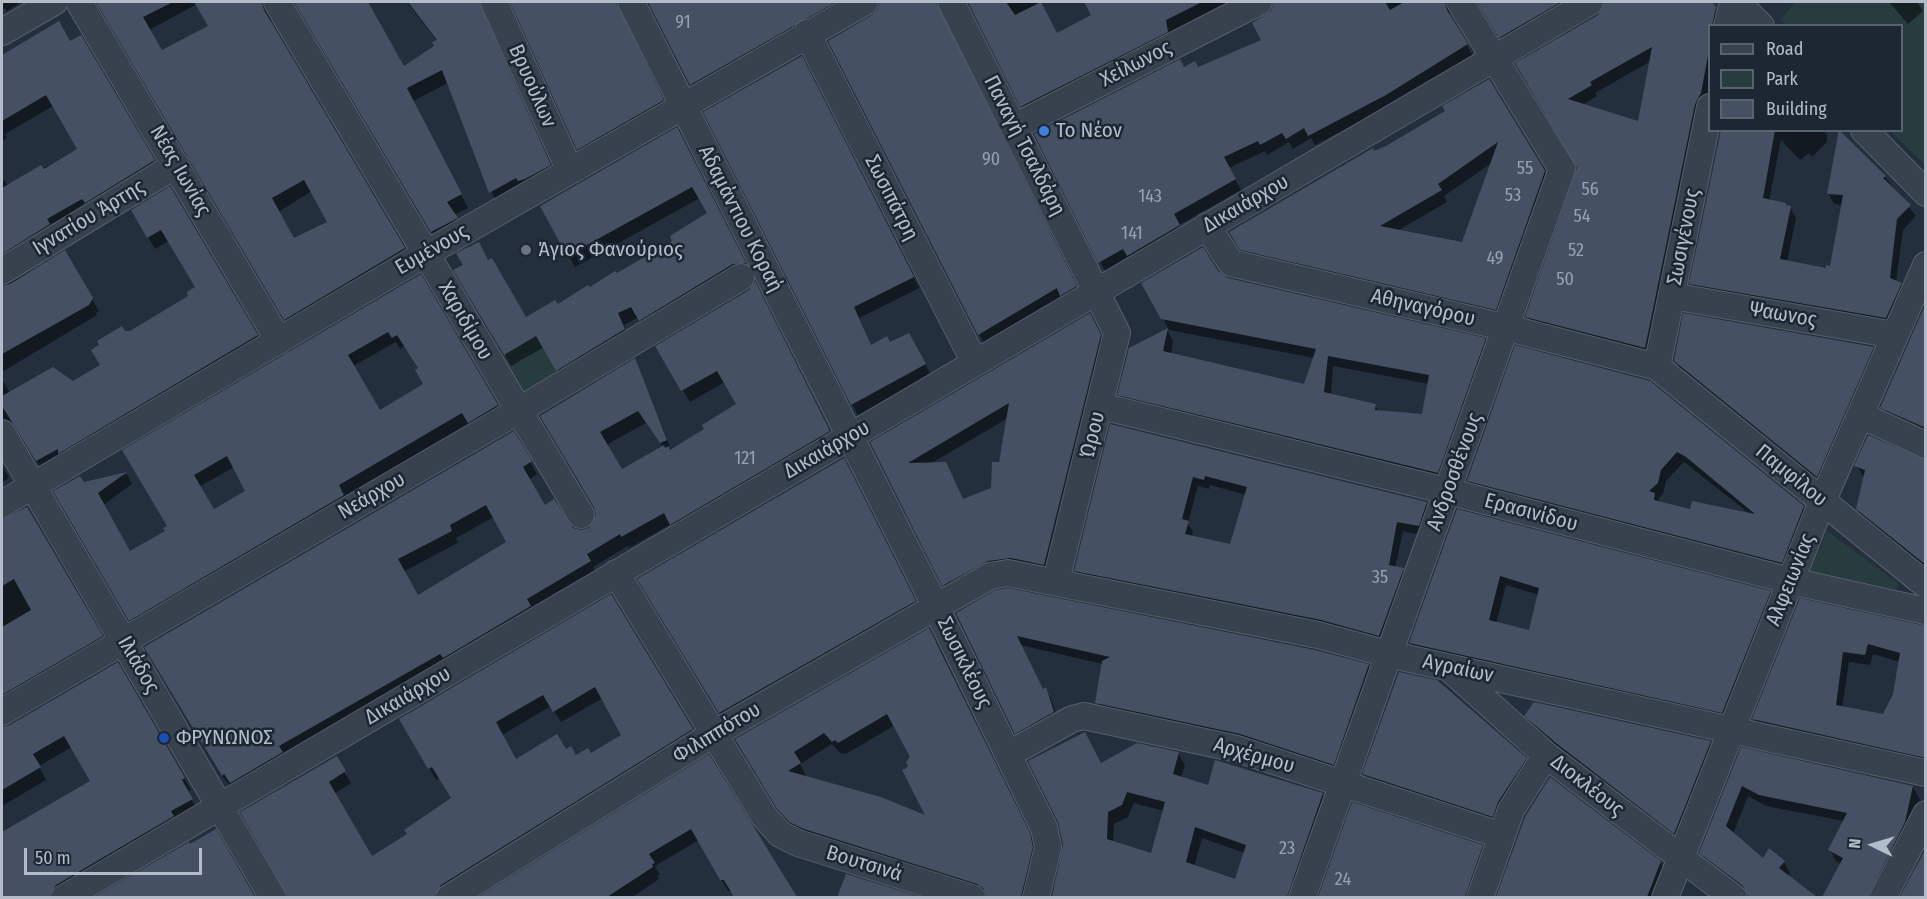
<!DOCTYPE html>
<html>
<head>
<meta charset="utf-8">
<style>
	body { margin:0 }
	#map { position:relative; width:1927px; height:899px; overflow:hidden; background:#242f3e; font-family:"Fira Sans Condensed",sans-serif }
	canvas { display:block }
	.frame { position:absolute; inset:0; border:3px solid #b4bcc9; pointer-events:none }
	.legend { position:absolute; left:1708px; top:24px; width:195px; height:108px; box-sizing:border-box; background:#1d2633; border:2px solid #59626f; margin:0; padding:8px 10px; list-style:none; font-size:18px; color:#b4bcc9 }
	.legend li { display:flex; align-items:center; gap:12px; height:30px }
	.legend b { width:30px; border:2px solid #59626f }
	.north { position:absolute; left:1843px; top:815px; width:60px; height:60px; -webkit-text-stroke:4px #1d2633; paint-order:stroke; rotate:275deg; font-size:16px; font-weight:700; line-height:24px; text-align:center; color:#b4bcc9 }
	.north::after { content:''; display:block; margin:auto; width:21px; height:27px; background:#b4bcc9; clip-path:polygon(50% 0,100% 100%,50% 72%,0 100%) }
	.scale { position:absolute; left:24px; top:848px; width:178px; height:27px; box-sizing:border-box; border:3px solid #b4bcc9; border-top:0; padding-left:8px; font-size:18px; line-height:21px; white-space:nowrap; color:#b4bcc9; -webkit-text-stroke:4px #1d2633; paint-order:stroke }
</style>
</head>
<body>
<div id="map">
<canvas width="1927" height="899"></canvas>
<div class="frame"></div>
<ul class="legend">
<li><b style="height:8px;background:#38414e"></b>Road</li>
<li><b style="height:16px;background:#263c3f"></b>Park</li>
<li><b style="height:16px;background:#455162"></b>Building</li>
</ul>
<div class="north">N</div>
<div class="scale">50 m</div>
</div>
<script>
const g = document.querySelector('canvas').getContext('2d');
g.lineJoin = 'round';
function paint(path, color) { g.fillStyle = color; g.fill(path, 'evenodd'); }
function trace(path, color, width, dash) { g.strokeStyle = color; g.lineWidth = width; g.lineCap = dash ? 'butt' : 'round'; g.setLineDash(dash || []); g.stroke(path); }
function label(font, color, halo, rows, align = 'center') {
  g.font = font + ' "Fira Sans Condensed",sans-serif'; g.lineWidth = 5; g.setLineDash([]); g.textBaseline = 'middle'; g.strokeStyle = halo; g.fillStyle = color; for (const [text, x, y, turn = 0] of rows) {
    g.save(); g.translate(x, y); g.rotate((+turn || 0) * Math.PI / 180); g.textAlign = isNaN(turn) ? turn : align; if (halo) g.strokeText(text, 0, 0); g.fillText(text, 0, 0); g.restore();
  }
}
const green = new Path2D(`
	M1795,2H1925V165L1891,131L1902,130V26L1787,25L1781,19Z
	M536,336L557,372L520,394L499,357Z
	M1827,531L1898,583V587L1895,589L1809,573Z`);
const shadow = new Path2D(`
	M2,2H21L7,11L5,8L2,10Z
	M98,2H277L270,8L271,23L411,261L292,332ZM197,4L210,27L162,52L149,30ZM312,191L330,223L294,240L278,212Z
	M293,2H367L404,68L436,46L437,41L407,2H476L486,18L557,178L497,205L448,83L413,101L468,208L454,215L463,231L439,244L299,7Z
	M520,2H628L624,5L623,20L668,111L584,159L578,149L542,31Z
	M646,2H701L707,15L731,2H860L697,95L651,5Z
	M881,2H950L944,5L943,21L1081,297L985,345L830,41L879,11Z
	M968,2H1040L1057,35L1126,2H1256L1224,11L1221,5L1172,31L1173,43L1028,117Z
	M1273,2H1457L1450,15L1473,56L1392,105L1315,145L1311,138L1293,149L1289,142L1267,155L1265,151L1229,168L1241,190L1179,225L1185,236L1106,272L1100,262L1184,69H1198L1263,41L1276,3Z
	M1477,2H1569L1507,48Z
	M1604,2H1710L1722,19L1721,26H1710V105L1651,358L1533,327L1527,317L1579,168L1517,64L1604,11ZM1651,61L1640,123L1582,105L1597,96L1595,93Z
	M1889,2H1917L1923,11L1908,24Z
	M58,23L70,43L80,37L160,173L2,271V181L4,180L8,186L79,150L53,106L5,134L7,138L2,141V56Z
	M807,68L919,288L859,318L871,346L890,344L909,335L931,375L858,415L852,404Z
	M1444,107L1544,171L1551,183L1502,320L1248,261L1237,243L1387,147L1447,112ZM1493,162L1463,244L1397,231L1447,202L1444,196Z
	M1722,130H1824L1827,135V142L1812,157L1809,153L1800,160L1781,140L1769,201L1790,208L1796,218L1787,262L1827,270L1831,267L1843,205L1834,204L1828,193L1853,144L1885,177L1916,216L1903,230L1896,282L1901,284L1907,295L1892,328L1697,294L1691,284Z
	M683,140L751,275L647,331L639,317L624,325L630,342L564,381L544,347L511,366L455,271L525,319L557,306L616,275L674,241L709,214L700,198L575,267L542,206Z
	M170,188L264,347L44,472L18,432L8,429L2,434V379L10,393L73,383L101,366L125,333L131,332L190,296L197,288L169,241L155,249L133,211Z
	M65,252L99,311L96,313L97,315L2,372V287Z
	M1217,272L1227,279L1485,339L1491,350L1444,484L1125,405L1119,394L1130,349L1167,330L1173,341L1171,355L1305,386L1314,358L1169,330L1143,283ZM1333,366L1429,384L1423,415L1379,412L1375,405L1331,395Z
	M420,276L503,417L475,433L470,423L344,497L349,507L136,631L55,492L127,474L132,484L103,505L130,553L167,532L169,527L124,451ZM396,342L400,349L405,345L420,369L425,385L379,412L353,366ZM234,467L247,491L213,511L199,487Z
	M761,295L836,443L678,536L671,524L629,548L628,546L593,567L597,574L238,795L220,774L146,647L513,433L537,474L529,480L544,507L572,529L581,531L590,529L598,516L595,507L542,416L635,360L672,451L706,430L738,405L725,382L690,402L657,347ZM646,423L663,447L621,471L606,445ZM494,517L508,542L418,597L403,572L458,543L456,538Z
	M1926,307V436L1888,418L1882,407Z
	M1096,326L1106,347L1050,575L950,596L872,443ZM1008,418L993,489L963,501L930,464Z
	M1516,347L1803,507L1809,517L1787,573L1474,491L1468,481ZM1684,462L1750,514L1692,510L1660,503L1658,499L1663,494L1666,481Z
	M1873,348L1879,359L1823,487L1682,372L1675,361Z
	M1111,426L1426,503L1432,513L1424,536L1403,531L1395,568L1403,570L1408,580L1385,645L1081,581L1076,571ZM1210,485L1246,495L1231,546L1192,537L1193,532L1188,523L1198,486L1209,489Z
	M1926,460V570L1864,520L1857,509L1864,477L1856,465Z
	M2,465L9,478L2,482Z
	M850,471L921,613L727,724L639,579Z
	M26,509L108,648L2,710V520Z
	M1458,511L1770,592L1775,602L1728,722L1416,653L1410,643ZM1506,585L1539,595L1530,632L1496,624Z
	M611,596L699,741L447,898H288V891L336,758L351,783L334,794L371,858L409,835L453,798L440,778L436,780L401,719ZM603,698L624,733L590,755L576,757L566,751L516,761L502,735L551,706L561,722Z
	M1801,600L1926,626V767L1760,730L1754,719ZM1873,654L1900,662L1895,694L1883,716L1842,708L1849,662L1870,665Z
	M958,614L1368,666L1374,676L1339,774L1103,713L1097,703L1103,664L1020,645L1043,690L1045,689L1051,699L1059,722L1022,743Z
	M936,641L1036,846L1030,898H988L812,840L798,833L785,819L737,740ZM895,725L912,758L910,768L928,818L803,777L806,775L800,764L832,744L840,753L846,754Z
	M117,664L191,790L187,792L198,811L62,898H2V831L3,834L92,782L72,747L39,766L46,780L2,806V727H9Z
	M1526,716L1710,742L1716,753L1680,843L1563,754L1532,726Z
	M1742,749L1913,787L1926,810L1878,898H1824L1842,864L1836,861L1830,850L1844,821L1766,806L1748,796L1733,834L1763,860L1784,862L1790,873L1787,876L1814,898H1750L1707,864L1701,853Z
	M1178,753L1185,765L1181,778L1209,787L1322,794L1329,806L1297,898H1053L1064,844L1101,765ZM1134,803L1164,811L1152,855L1113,843L1114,824L1128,817ZM1202,838L1245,853L1236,881L1194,867Z
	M708,756L795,898H736L732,891H728L699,840L655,866L660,875L657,876L659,879L631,898H481Z
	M1525,759L1531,769L1498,826L1370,784L1364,774Z
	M1353,804L1482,846L1488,858L1475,898H1320Z
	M1526,817L1660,862L1667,874L1659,898H1498Z
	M215,832L254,898H97L188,844L189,846Z
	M847,876L916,898H836Z`);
const building = new Path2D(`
	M96,2H173L143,17L162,50L208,26L194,2H262L264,10L405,248L284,320ZM304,180L327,222L294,238L272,198Z
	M294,2H368L404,66L434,46L432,42L437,40L408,2H479L551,165L525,179L518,181L516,178L489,193L442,70L407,88L462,194L447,202L458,218L431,232Z
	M510,2H616L664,100L577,150Z
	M648,2H836L690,85Z
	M880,2H936L1077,286L1060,296L1057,288L978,335L828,41L872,15L878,9Z
	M968,2H1006L1015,15L1041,2L1057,33L1091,15L1084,2H1202L1166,20L1168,32L1020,107Z
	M1274,2H1385L1390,10L1404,2H1445L1447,10L1468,44L1386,95L1308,136L1304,128L1286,139L1282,133L1260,145L1258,141L1224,157L1236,179L1174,214L1180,225L1127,256L1123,249L1098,263L1034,134L1180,59L1184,67L1195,61L1198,67L1261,40L1252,23L1271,11Z
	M1477,2H1561L1499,38Z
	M1605,2H1712L1716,7L1712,26H1710V45L1701,93L1695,104L1645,348L1525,317L1577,168L1515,63L1598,15ZM1652,47L1638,121L1568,99L1592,85L1590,82Z
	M59,21L70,41L81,35L155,160L85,203L82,199L47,219L50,224L2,254V188L41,165L44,169L77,149L46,95L2,121V55Z
	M802,56L914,277L854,307L871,345L887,336L890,342L909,333L926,364L851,405L703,112Z
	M1489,79L1545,171L1496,310L1240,250L1229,232L1373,148L1374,151L1386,146L1445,111L1442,106ZM1498,142L1462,242L1380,226L1442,190L1438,184Z
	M677,127L746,263L733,264L639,321L631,307L618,313L625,329L556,371L536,336L504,355L453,270L463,265L456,253L479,242L488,260L492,258L526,317L555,300L558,304L588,285L590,287L615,271L617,273L672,241L670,236L707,213L692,187L567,256L540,206Z
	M1721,130H1775L1763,198L1786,203V205L1791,206L1780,259L1826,268V265L1830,266L1843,195L1827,194L1839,130L1886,176L1883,178L1911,205L1897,219L1890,278L1902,283L1886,318L1689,284Z
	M170,186L258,335L58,454V449L36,461L2,406V396L53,367L73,381L100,365L91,350L99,345L97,341L122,326L125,331H130L188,296L187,292L195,287L161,230L147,238L131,210Z
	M1203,247L1218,271L1228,278L1486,338L1438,473L1117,395L1129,348L1168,328L1163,351L1304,384L1316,349L1161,319L1141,283ZM1328,356L1429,375L1422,414L1375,410L1376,404L1324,392Z
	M65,250L93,298L89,305L2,354V286L10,284Z
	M421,274L498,405L468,423L462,413L339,485L344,495L129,621L53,491L80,476L84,482L127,472L98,493L130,551L165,531L163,528L167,526L122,450ZM388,332L392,338L397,335L418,368L415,370L423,384L380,410L348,355ZM227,456L245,491L214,509L194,475Z
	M755,281L830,431L670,525L664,513L621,537L620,534L587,554L591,561L527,599L531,606L443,658L440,654L279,746L283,752L230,783L224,774L222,776L144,647L514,431L532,461L523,467L545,505L554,499L573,528L581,530L589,528L596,515L594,507L540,416L635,358L667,440L660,443L638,411L600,432L622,469L664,445L665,448L669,446L670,450L704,429L702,425L736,404L717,371L681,391L655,346L749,290ZM486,505L506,542L418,595L398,559L452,531L450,525Z
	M1926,303V428L1880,408Z
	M1090,313L1101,335L1044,565L1011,558L988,561L942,586L870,442ZM1009,403L999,462H992L991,488L963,499L946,462L908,463Z
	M1683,313L1874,347L1817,477L1674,361Z
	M1515,345L1650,381L1804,506L1782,563L1467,481ZM1677,452L1686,457L1755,514L1692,501L1690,509L1654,500L1655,493L1649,491L1658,483L1661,470Z
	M1110,424L1427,502L1419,526L1397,522L1389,565L1404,568L1379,636L1321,620L1074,571ZM1205,476L1247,487L1230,544L1185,534L1189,521L1182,519L1193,477L1204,480Z
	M1868,435L1926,460V565L1856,509L1865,470L1854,466Z
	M844,458L916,601L719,713L637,579Z
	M27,507L103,636L2,695V627L31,610L14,579L2,586V519Z
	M1457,509L1771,591L1722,713L1409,643ZM1500,576L1539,588L1529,630L1489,620Z
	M1008,588L1315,650L1369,664L1334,765L1240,734L1095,703L1102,661L1110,657L1017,636L1043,689L1046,687L1054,712L1015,734L956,613L995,590Z
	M611,594L693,729L441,885L434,897H288L240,812L337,756L346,771L329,782L372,856L407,834L404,830L451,798L432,767L428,769L399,719ZM595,687L621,735L591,753L588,748L576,755L571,746L566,749L557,734L516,759L496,722L543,695L553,712Z
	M1800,598L1926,626V758L1752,719ZM1868,644L1900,653L1893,694L1883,714L1836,705L1843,652L1865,655Z
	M929,628L1030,833L1033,847L1021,897H987L983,888L977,884L804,829L789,822L776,807L735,739ZM887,714L910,757L906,762L908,767L902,770L925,815L881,797L788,771L801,763L794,752L824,733L832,742L835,740L838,743Z
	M118,662L185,778L182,780L193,799L171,811L174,816L56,885L49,897H2V832L90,781L64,736L33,754L41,767L2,790V727L10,725Z
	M1399,672L1437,680L1527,758L1498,802L1493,817L1362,774Z
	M1534,702L1711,741L1674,834L1556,743L1524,716Z
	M1085,732L1101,763L1137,743L1179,752L1173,774L1208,785L1215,760L1323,793L1287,897H1052L1063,844L1058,822L1028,761ZM1127,792L1165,802L1151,853L1107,839L1108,812L1122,805ZM1195,827L1246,845L1235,879L1186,862Z
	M1741,747L1913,786L1905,822L1868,897H1822L1843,858L1828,850L1847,813L1759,795L1742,786L1726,826L1763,858L1769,848L1785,861L1779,868L1817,897H1749L1743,886L1699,853Z
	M709,754L797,897H734L724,880H720L691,829L649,854L655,863L652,864L653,867L607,897H478Z
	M1550,777L1661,861L1647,897H1496L1525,817Z
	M1352,802L1483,845L1465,897H1318Z
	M216,829L255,897H94L189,842L190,844Z
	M1926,848V897H1900Z
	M846,874L921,897H837Z`);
const street = new Path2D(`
	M79,2L279,341
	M277,2L581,515
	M494,2L570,171
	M631,2L936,607L1044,828L1048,847L1036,898
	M951,2L1117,333L1056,581
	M1737,2L1761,26
	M1727,26L1733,2
	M2,32L54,2
	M807,33L975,363
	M1014,127L1259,2
	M1864,130L1926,193
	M1207,226L1231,263L1508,328L1657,367L1926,585
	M2,271L176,165
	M1672,296L1895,335
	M1657,367L1710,107
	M1101,406L1447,491L1791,581L1926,611
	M1860,415L1926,445
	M2,433L273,898
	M2,504L425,254L865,2
	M616,573L764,816L780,834L798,843L972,898
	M1449,668L1546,755L1734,898
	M2,712L518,411L741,277
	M1009,754L1072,719L1084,716L1237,749L1500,835
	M64,898L1590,2
	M449,898L715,733L990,576L1008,573L1318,635L1388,654L1926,773
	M1302,898L1562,169L1460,2
	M1480,898L1511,810L1546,755
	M1665,898L1822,502L1926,265
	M1883,898L1926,814`);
const markers = [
	[1044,131,6,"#3f7fe0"],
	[526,250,6,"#6b7280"],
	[164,738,6,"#1a4fb4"]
];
const numberNames = [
	["91",683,23],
	["90",991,160],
	["55",1525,169],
	["56",1590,190],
	["53",1513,196],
	["143",1150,197],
	["54",1582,217],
	["141",1132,234],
	["52",1576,251],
	["49",1495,259],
	["50",1565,280],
	["121",745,459],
	["35",1380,578],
	["23",1287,849],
	["24",1343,880]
];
const streetNames = [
	["Χείλωνος",1136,64,-27],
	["Βρυούλων",532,86,66],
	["Παναγή Τσαλδάρη",1024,146,63],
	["Νέας Ιωνίας",180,171,60],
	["Σωσιπάτρη",891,198,63],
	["Δικαιάρχου",1246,204,-30],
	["Ιγνατίου Άρτης",89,218,-31],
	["Αδαμάντιου Κοραή",740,219,63],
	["Σωσιγένους",1684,237,-79],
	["Ευμένους",432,250,-30],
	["Αθηναγόρου",1423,308,13],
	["Ψαωνος",1783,315,10],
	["Χαριδίμου",465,321,60],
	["Ώρου",1093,435,-76],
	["Δικαιάρχου",827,450,-30],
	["Ανδροσθένους",1455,472,-70],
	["Παμφίλου",1791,476,39],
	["Νεάρχου",372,496,-30],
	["Ερασινίδου",1531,513,15],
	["Αλφειωνίας",1791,580,-68],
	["Σωσικλέους",964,663,64],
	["Ιλιάδος",138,665,60],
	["Αγραίων",1458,669,12],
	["Δικαιάρχου",408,696,-30],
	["Φιλιππότου",717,733,-31],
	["Αρχέρμου",1254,756,16],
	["Διοκλέους",1587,786,38],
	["Βουτσινά",864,864,17]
];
const poiNames = [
	["Το Νέον",1056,131],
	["Άγιος Φανούριος",538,250],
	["ΦΡΥΝΩΝΟΣ",176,738]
];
paint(green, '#263c3f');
paint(shadow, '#0007');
paint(building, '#455162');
trace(street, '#565f6c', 28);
trace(street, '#38414e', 26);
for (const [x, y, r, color] of markers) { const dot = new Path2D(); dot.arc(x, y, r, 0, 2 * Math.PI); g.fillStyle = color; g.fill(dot); trace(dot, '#1d2633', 2); }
label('18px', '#98a1af', null, numberNames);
label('21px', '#b4bcc9', '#1d2633', streetNames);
label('21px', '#b4bcc9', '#1d2633', poiNames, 'left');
</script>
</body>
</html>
